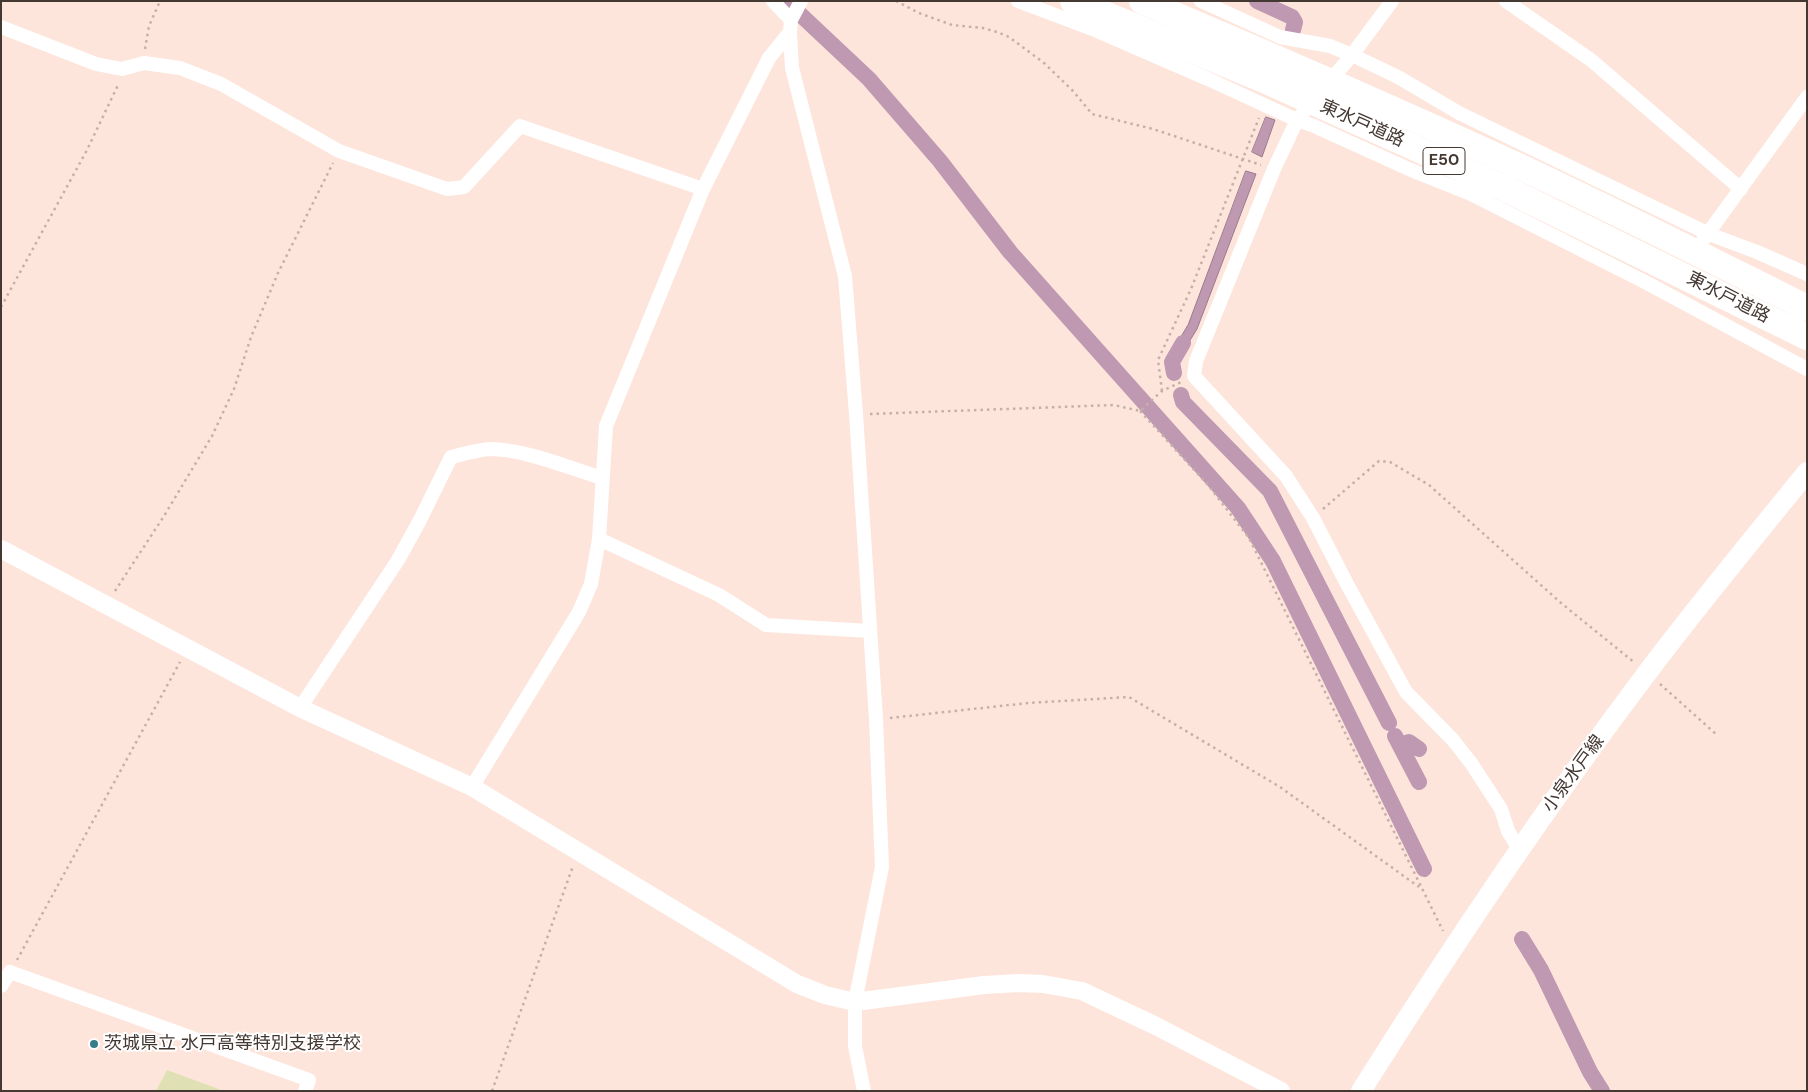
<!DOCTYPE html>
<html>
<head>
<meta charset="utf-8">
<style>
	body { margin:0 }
	#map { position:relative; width:1808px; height:1092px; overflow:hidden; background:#fee5db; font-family:"DM Sans",sans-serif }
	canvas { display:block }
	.frame { position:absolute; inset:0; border:2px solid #443833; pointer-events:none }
</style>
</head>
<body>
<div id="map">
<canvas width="1808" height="1092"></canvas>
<div class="frame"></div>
</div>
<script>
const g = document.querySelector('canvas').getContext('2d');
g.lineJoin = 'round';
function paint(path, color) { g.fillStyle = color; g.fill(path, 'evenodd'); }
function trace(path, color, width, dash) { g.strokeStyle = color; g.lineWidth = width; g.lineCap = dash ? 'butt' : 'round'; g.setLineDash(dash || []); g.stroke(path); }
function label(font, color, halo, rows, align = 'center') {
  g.font = font + ' "DM Sans","Noto Sans JP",sans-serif'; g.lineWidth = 4; g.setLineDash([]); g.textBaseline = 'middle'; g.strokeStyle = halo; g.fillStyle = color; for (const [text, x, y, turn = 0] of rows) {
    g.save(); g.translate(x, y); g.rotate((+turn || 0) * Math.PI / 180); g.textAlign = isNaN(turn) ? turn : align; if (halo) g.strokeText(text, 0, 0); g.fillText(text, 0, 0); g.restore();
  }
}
const green = new Path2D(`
	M167,1070L224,1091H156Z`);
const water = new Path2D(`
	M1266,117L1275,120L1262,157L1252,152Z
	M1246,171L1256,174L1197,329L1176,363L1167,360L1188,325Z`);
const canal = new Path2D(`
	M786,1L869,79L940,161L1010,252L1238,508L1273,561L1424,869
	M1257,1L1292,17L1295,22L1293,30
	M1174,373L1172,362L1183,343
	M1181,395L1183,402L1270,491L1389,723
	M1395,736L1419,782
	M1401,745L1409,742L1419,749
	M1522,939L1541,970L1590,1072L1602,1091`);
const path = new Path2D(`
	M896,1L919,13L952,25L983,28L997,32L1009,37L1044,63L1073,91L1092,114L1153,129L1261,165
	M145,49L149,26L160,1
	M1,307L87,150L119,83
	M1162,391L1158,360L1191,289L1259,118
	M1140,411L1208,485L1249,538L1443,931
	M870,414L1114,405L1140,411L1162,391L1181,382
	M1323,509L1379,461L1390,462L1429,485L1561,603L1635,663
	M115,591L164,516L212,436L234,389L251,337L278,273L333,163
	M1660,684L1717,735
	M890,718L1028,703L1129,697L1280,787L1419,887
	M17,960L180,662
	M492,1091L573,866`);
const minor = new Path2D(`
	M773,1L791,20
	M801,1L791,20L790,32L792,68L845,276L856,414L876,719L882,867L855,1002V1046L864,1091
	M1018,1L1095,30L1208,79L1297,120L1314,126L1411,170L1471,194L1647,283L1807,369
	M1201,1L1280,37L1330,46L1352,55L1398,77L1459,113L1709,234L1757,252L1807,274
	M1392,1L1352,55L1297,120L1274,169L1196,361L1194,376L1286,476L1313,518L1347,584L1406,692L1453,740L1471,763L1501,809L1508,831L1519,849
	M1506,1L1591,60L1741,189
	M1,27L96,64L122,69L144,63L180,68L221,84L339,151L447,189L464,187L520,126L703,189
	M1703,240L1807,97
	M599,539L719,595L766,625L870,631
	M300,708L398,560L419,522L451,457C464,454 477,450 490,449C524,449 569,468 602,478
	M472,787L579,612L591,584L599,539L606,426L703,189L769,58L790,32
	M1,986L10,972L309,1080L305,1091`);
const tertiary = new Path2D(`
	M1,549L300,708L472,787L797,984L825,995L855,1002L984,985L1019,983L1043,984L1082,991L1156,1026L1281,1091`);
const secondary = new Path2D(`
	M1361,1091C1451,948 1545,808 1647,673C1698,605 1753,539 1807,472`);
const motorway = new Path2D(`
	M1073,1L1264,80L1502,187L1807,337
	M1142,1C1266,53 1389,107 1512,163C1611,209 1709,259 1807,308`);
const markers = [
	[94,1044,5,"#367d88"]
];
const shields = [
	[1444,161,42]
];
const shieldNames = [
	["E50",1444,161]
];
const streetNames = [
	["東水戸道路",1362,124,24],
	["東水戸道路",1728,298,27],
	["小泉水戸線",1574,774,-54]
];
const poiNames = [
	["茨城県立 水戸高等特別支援学校",104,1044]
];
paint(green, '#dfe1b5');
paint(water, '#bf98b2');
trace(water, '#9a7b8c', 1);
trace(canal, '#bf98b2', 16);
trace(path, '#c5b0a8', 2.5, [2.5, 4]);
trace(minor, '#fff', 14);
trace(tertiary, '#fff', 18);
trace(secondary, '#fff', 20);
trace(motorway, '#fff', 26);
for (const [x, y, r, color] of markers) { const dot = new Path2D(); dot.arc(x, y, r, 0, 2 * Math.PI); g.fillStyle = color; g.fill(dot); trace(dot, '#fff', 2); }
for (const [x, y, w] of shields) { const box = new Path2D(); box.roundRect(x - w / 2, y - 13.5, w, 27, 4); g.fillStyle = '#fff'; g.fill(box); trace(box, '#443833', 1); }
label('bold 16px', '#443833', null, shieldNames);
label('18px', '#443833', '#fff', streetNames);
label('18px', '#443833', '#fff', poiNames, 'left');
</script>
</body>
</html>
